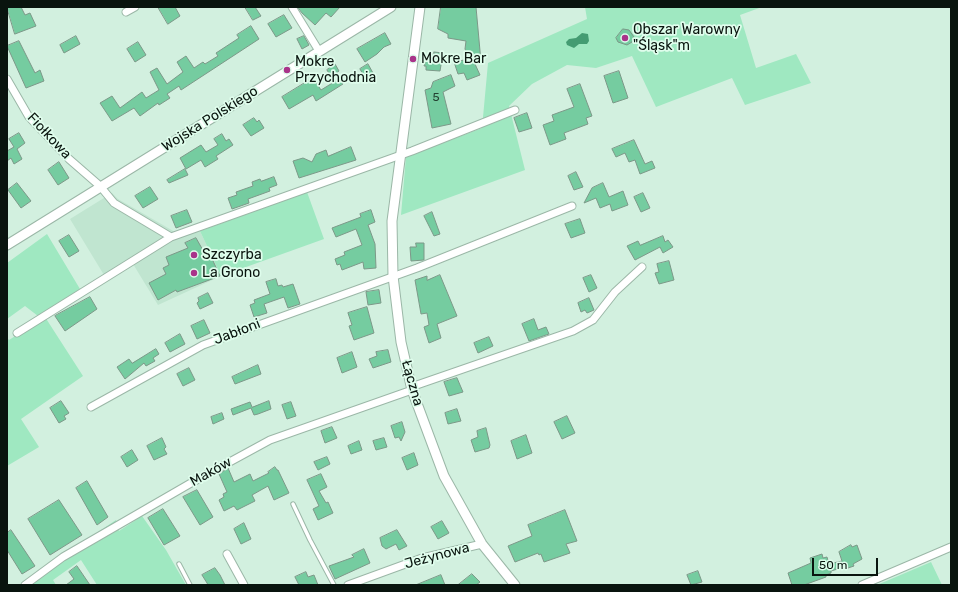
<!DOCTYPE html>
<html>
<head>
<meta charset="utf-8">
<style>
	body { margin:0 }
	#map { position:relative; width:958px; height:592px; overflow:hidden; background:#d2f0df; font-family:Rubik,sans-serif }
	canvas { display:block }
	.frame { position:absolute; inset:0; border:8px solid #09140e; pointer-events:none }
	.scale { position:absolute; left:812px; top:558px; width:66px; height:18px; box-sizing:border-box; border:2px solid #09140e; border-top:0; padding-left:5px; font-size:12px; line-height:14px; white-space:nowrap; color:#09140e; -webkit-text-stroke:3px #dffdec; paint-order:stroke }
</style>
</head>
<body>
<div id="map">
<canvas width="958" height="592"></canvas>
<div class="frame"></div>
<div class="scale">50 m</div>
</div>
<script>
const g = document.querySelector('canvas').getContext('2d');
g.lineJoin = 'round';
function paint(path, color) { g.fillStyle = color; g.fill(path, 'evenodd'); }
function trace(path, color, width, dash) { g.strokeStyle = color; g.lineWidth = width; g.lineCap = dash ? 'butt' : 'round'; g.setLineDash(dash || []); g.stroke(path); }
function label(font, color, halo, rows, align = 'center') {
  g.font = font + ' Rubik,sans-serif'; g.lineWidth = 3.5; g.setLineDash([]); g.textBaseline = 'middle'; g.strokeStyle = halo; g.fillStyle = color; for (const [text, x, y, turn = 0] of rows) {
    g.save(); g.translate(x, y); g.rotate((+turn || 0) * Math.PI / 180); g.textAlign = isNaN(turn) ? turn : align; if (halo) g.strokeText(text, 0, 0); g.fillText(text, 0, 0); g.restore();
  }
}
const built = new Path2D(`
	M112,193L118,199L175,232L178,237L200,231L221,276L158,305L130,259L104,275L70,219Z`);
const green = new Path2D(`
	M585,7H762L740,15L756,68L796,54L811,83L745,105L732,78L656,107L632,56L596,68L567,65L532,84L509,106L525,170L401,215L406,157L482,128L488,63L587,19Z
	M307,192L324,239L221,276L200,231Z
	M47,234L80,289L38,316L25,306L7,319V263Z
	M45,317L83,376L21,419L39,447L7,466V338L9,340Z
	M142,516L166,550L186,585H97L81,560L53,580L56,585H19L116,520L119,531Z
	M931,562L942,585H877Z`);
const water = new Path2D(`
	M582,33L588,34L589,41L587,44H579L574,48L567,45L566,42L569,39L576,38Z`);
const building = new Path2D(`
	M7,7H21L25,15L30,13L36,26L15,34Z
	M158,7H175L180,16L168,24Z
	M245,7H255L261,16L253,20Z
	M298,7H340L331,17L326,13L315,25L302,13Z
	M441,7H476L481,62L475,64L480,75L467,80L464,73L458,74L454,62L469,59L465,49L466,41L448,38V34L438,29Z
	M284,15L292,28L276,37L268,24Z
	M251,26L259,39L181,90L179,86L167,94L170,98L159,105L158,103L140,116L134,108L112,121L100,103L112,96L120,108L142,92L146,98L159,90L150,72L157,68L167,84L183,72L177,62L186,56L194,68L203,62L205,64L218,56L216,53L239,38L237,35Z
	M623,29L629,30L634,37L632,42L627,45L618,42L616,38Z
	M385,33L391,44L384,47L377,54L365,62L357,49Z
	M76,36L80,44L64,53L60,45Z
	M304,36L309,45L302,49L297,39Z
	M19,41L35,73L40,70L44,81L26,88L7,46Z
	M138,42L146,55L135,62L127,49Z
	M434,52L443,53L440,71L426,70V66H424L428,54H434Z
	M335,64L339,71L331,77L327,70Z
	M368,64L373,73L365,78L360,69Z
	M619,71L628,98L613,103L604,76Z
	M451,75L455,86L443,92L451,124L432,128L425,90L431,88L433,82Z
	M313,78L321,90L339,79L343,84L316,101L313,95L289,109L282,97Z
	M580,84L592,116L586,118L588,124L564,133L566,139L550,145L543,125L554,121L552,115L574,107L567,89Z
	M527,113L532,128L519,132L514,118Z
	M254,118L257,122L259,120L264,128L251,136L243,125Z
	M19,133L25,143L17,149L22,159L14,164L11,158L7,161V151L14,147L9,139Z
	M222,134L226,141L229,139L233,145L216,156L218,159L205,167L201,160L186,169L180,158L201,145L206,152L218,145L214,139Z
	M634,140L645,164L652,161L655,168L640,174L635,160L629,162L625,153L616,157L612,149Z
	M351,147L356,160L299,178L293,161L303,158L312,162L316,154L326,150L328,156Z
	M59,162L69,178L58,185L48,170Z
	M185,169L188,175L169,183L167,180Z
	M576,172L583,187L574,190L568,176Z
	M274,177L277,185L269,188L270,191L248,199L249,203L232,209L228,198L237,195L236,192L253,186L252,182L260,179L261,181Z
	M17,183L31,201L21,208L8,190Z
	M603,183L609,197L623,191L628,205L612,211L610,204L600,208L596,198L584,203L592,188Z
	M150,187L158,199L143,208L135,196Z
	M643,193L650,208L641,212L634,197Z
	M187,210L192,222L176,228L171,216Z
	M371,210L375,222L368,225L375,244L376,268L364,269L363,262L342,270L340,264L337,265L335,259L345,255L344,252L362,245L356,229L336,237L332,228L361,217L360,214Z
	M432,212L440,234L434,236L424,216Z
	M580,219L585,233L571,238L565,224Z
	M69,235L79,251L69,257L59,241Z
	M663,236L665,242L668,240L673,247L663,253L660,247L635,260L627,246L638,241L640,245Z
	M196,238L204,252L208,250L220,276L177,292L176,290L158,300L149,283L166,274L163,268L169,265L166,257L188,248L185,243Z
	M416,243H424V260L411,261L410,247H416Z
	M669,261L674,280L659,284L655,273L659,272L657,264Z
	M440,275L457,316L437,324L441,338L429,343L424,327L429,325L427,313L421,314L415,280L427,276V280Z
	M591,275L597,288L589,292L583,278Z
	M276,279L278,286L282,285L283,287L293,284L300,304L288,308L284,297L264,304L267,313L254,317L250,305L255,303L254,300L270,294L266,282Z
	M379,290L381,303L368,305L366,292Z
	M208,293L213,303L200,309L197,303L199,301L198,298Z
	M90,297L97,309L65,331L55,316Z
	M589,298L594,310L587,313L585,310L581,312L578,303Z
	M367,307L374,333L354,340L349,326L352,325L348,313Z
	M534,319L538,330L546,327L549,334L529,341L522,324Z
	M204,320L210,333L197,339L191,326Z
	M180,334L185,344L170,352L165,343Z
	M489,337L493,346L478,353L474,343Z
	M156,349L159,354L153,358L155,361L146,366L144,363L125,379L117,367L129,359L132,363Z
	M388,350L391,362L373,368L369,359L377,356L376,352Z
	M352,352L357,367L342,373L337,358Z
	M258,365L261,374L235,384L232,377Z
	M189,368L195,380L183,386L177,374Z
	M457,378L463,392L449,396L444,382Z
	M61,401L69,413L64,416L66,419L59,423L50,408Z
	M269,401L271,409L258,414L254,415L251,408L233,415L231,409L250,402L252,407Z
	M291,402L296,416L287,419L282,405Z
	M457,409L461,421L448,424L445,413Z
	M222,413L224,419L213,424L211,417Z
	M567,416L575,433L562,439L554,422Z
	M402,422L405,432L401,441L399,437L395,438L391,426Z
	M332,427L337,438L325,443L321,431Z
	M486,428L490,445L489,448L475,452L471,440L478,437L477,431Z
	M526,435L532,453L517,459L511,441Z
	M162,438L166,447L164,449L167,454L154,460L147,446Z
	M384,438L387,447L376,450L373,441Z
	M359,441L362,450L351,454L348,446Z
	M132,450L138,460L127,467L121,457Z
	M414,453L418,465L407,470L402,458Z
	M327,457L330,464L318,470L314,462Z
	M275,467L277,470H278L289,493L274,500L268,486L252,495L255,501L237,510L234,506L224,511L219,500L224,497L223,494L227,492L219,474L228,468L234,482L250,474L253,481L269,473L268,472Z
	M321,474L327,487L319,491L326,503L328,502L333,513L318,520L313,509L319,506L307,480Z
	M87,481L108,517L97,525L76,488Z
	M197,490L213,517L200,525L183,497Z
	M59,500L82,535L50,555L28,519Z
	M163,509L180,536L164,545L148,518Z
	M565,510L577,541L566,544L570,553L544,562L541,554L539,555L538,553L515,562L508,546L532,536L528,525Z
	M442,521L449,533L438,539L431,527Z
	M244,523L251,539L241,544L234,529Z
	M11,530L35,566L22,574L7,550V533Z
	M397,530L407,546L399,550L396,544L386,549L382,546L380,538Z
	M851,545L852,547L857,545L862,559L853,564L854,566L845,569L844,567L831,571V573L826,575V577L804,585H792L788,573L811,563L810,558L822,554L823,558L827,557L829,564L842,561L839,552Z
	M364,549L370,563L335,579L329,566L354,557L352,555Z
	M77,566L90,585H66L74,579L69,572Z
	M215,568L220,575L225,585H208L207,583L202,575Z
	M698,571L702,582L691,585L687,575Z
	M306,572L308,577L314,575L318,585H299L295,577Z
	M472,574L480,582L476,585H458Z
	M441,575L445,585H416Z`);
const service = new Path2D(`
	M293,504L310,540L334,585
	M179,564L190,585`);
const minor = new Path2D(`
	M292,7L319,51
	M126,12L135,7
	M7,79L29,117L69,159L100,186L114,203L171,237L412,151L515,110
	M17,333L171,237
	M411,387L573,331L593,320L615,292L642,267
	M91,407L203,345L417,268L572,206
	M227,554L244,585
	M25,585L63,557L191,483L270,440L412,390
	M348,585L422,558L482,544
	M862,585L951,547`);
const tertiary = new Path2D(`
	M420,7L392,221L393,276L401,342L412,390L444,476L482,544L515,585
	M7,245L391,7`);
const markers = [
	[625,38,4,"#a9338a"],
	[413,59,4,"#a9338a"],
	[287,70,4,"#a9338a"],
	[194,255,4,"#a9338a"],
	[194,273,4,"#a9338a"]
];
const numberNames = [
	["5",436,98]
];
const poiNames = [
	["Obszar Warowny",633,30],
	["\"Śląsk\"m",633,46],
	["Mokre Bar",421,59],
	["Mokre",295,62],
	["Przychodnia",295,78],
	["Szczyrba",202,255],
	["La Grono",202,273]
];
const streetNames = [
	["Wojska Polskiego",210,119,-32],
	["Fiołkowa",49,136,47],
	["Jabłoni",237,332,-21],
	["Łączna",412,383,74],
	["Maków",211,472,-29],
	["Jeżynowa",437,556,-15]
];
paint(built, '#c0e5d0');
paint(green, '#9fe8c1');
paint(water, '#449c72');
paint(building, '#75cca0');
trace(building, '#7c9888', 1);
trace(service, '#9bb7a7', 5.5);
trace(minor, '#9bb7a7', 9);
trace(tertiary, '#9bb7a7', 11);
trace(service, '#fff', 3.5);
trace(minor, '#fff', 7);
trace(tertiary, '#fff', 9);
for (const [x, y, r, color] of markers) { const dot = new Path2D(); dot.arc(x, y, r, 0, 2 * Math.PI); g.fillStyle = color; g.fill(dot); trace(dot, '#dffdec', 1.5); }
label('12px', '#244232', null, numberNames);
label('14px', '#09140e', '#dffdec', poiNames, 'left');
label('14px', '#09140e', '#dffdec', streetNames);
</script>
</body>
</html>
